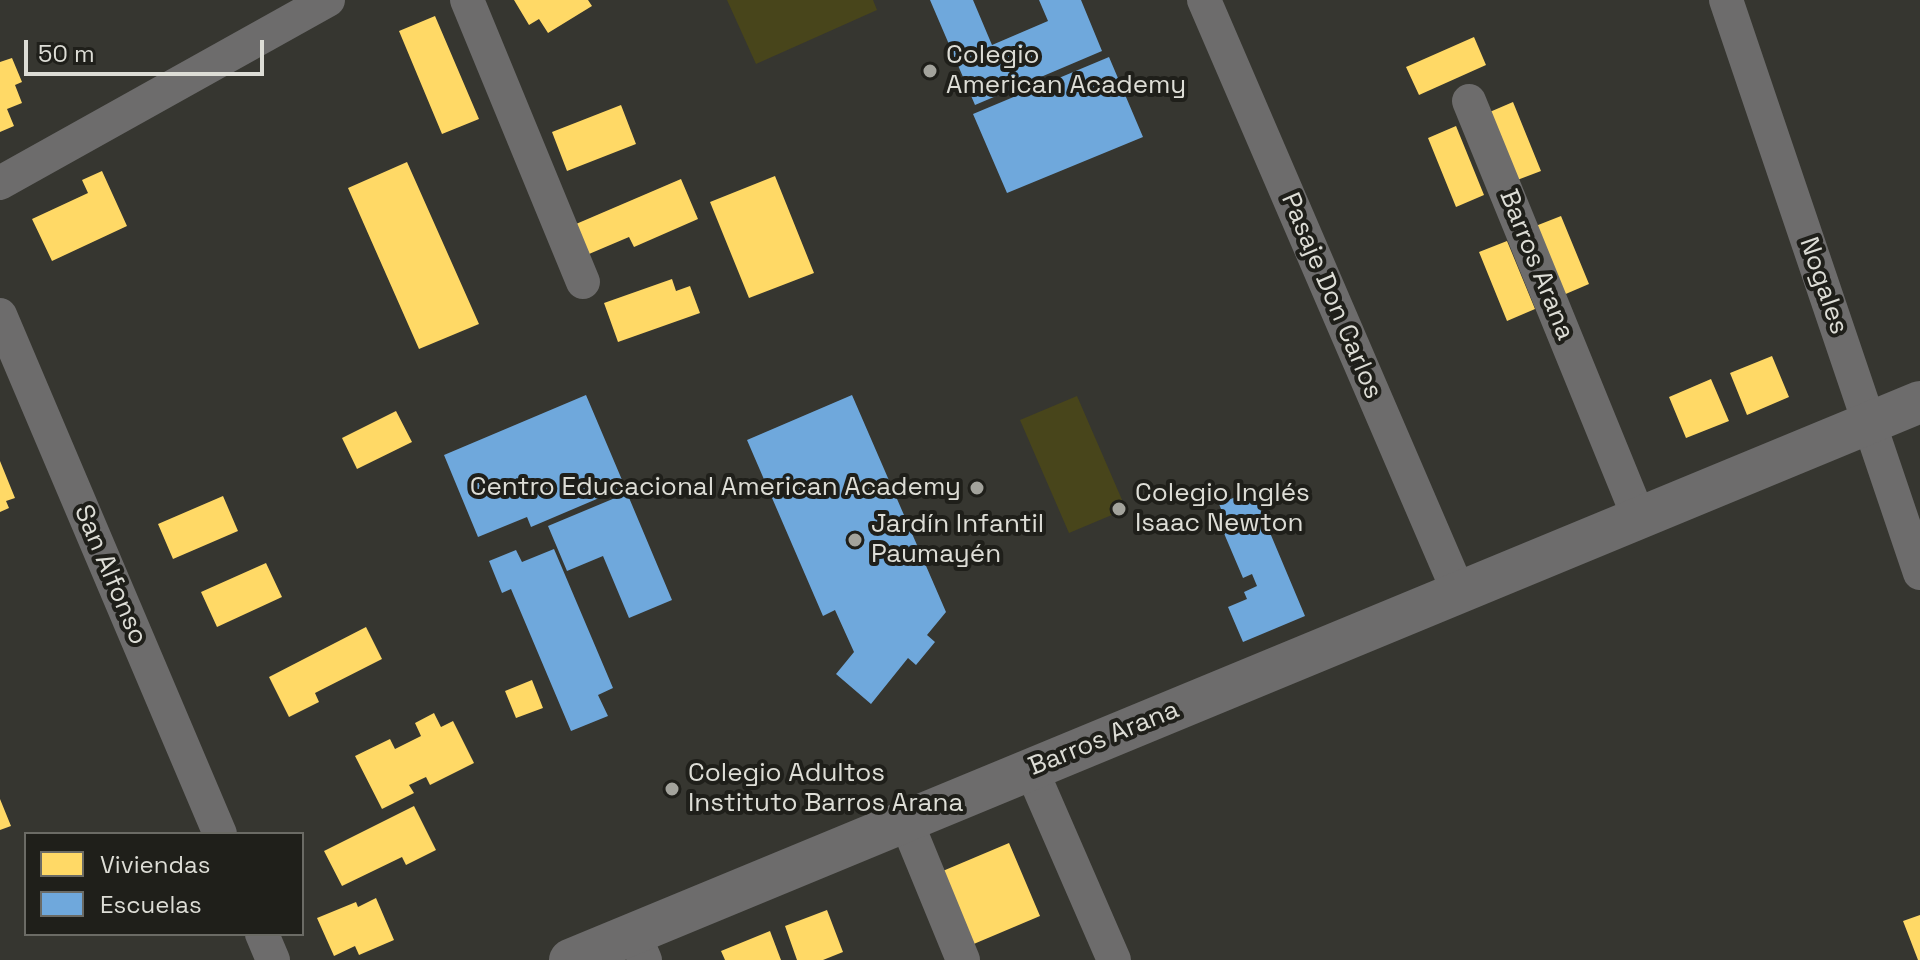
<!DOCTYPE html>
<html>
<head>
<meta charset="utf-8">
<style>
	body { margin:0 }
	#map { position:relative; width:1920px; height:960px; overflow:hidden; background:#363630; font-family:"Space Grotesk",sans-serif }
	canvas { display:block }
	.legend { position:absolute; left:24px; top:832px; width:280px; height:104px; box-sizing:border-box; background:#1f1f1a; border:2px solid #6b6b65; margin:0; padding:10px 14px; list-style:none; font-size:24px; color:#ddddd6 }
	.legend li { display:flex; align-items:center; gap:16px; height:40px }
	.legend b { width:40px; border:2px solid #6b6b65 }
	.scale { position:absolute; left:24px; top:40px; width:240px; height:36px; box-sizing:border-box; border:4px solid #ddddd6; border-top:0; padding-left:10px; font-size:24px; line-height:28px; white-space:nowrap; color:#ddddd6; -webkit-text-stroke:6px #1f1f1a; paint-order:stroke }
</style>
</head>
<body>
<div id="map">
<canvas width="1920" height="960"></canvas>
<ul class="legend">
<li><b style="height:22px;background:#ffd966"></b>Viviendas</li>
<li><b style="height:22px;background:#6fa8dc"></b>Escuelas</li>
</ul>
<div class="scale">50 m</div>
</div>
<script>
const g = document.querySelector('canvas').getContext('2d');
g.lineJoin = 'round';
function paint(path, color) { g.fillStyle = color; g.fill(path, 'evenodd'); }
function trace(path, color, width, dash) { g.strokeStyle = color; g.lineWidth = width; g.lineCap = dash ? 'butt' : 'round'; g.setLineDash(dash || []); g.stroke(path); }
function label(font, color, halo, rows, align = 'center') {
  g.font = font + ' "Space Grotesk",sans-serif'; g.lineWidth = 8; g.setLineDash([]); g.textBaseline = 'middle'; g.strokeStyle = halo; g.fillStyle = color; for (const [text, x, y, turn = 0] of rows) {
    g.save(); g.translate(x, y); g.rotate((+turn || 0) * Math.PI / 180); g.textAlign = isNaN(turn) ? turn : align; if (halo) g.strokeText(text, 0, 0); g.fillText(text, 0, 0); g.restore();
  }
}
const green = new Path2D(`
	M727,0H873L877,10L756,64Z
	M1077,396L1126,509L1069,533L1020,420Z`);
const homes = new Path2D(`
	M514,0H588L592,6L548,33L539,19L529,25Z
	M435,16L479,119L442,134L399,31Z
	M1474,37L1486,65L1419,95L1406,67Z
	M12,58L22,82L15,85L22,103L7,109L14,126L0,132V62Z
	M1513,102L1541,171L1512,182L1485,114Z
	M621,105L636,144L567,171L552,132Z
	M1456,126L1484,195L1456,207L1428,138Z
	M407,162L479,324L419,349L348,188Z
	M102,171L127,226L52,261L32,219L88,193L82,180Z
	M775,176L814,273L749,298L710,202Z
	M681,179L698,219L634,247L629,237L589,254L576,224Z
	M1561,216L1589,284L1561,296L1533,227Z
	M1507,241L1535,309L1507,321L1479,252Z
	M672,279L676,291L690,286L700,313L618,342L604,303Z
	M1772,356L1789,397L1747,415L1730,373Z
	M1711,379L1729,421L1686,438L1669,397Z
	M396,411L412,442L357,469L342,438Z
	M0,461L15,498L6,501L9,508L0,512Z
	M223,496L238,531L173,559L158,524Z
	M266,563L282,597L217,627L201,592Z
	M366,627L382,659L315,693L319,702L289,717L269,677Z
	M532,680L543,708L516,718L505,691Z
	M434,713L441,727L453,721L474,763L430,785L426,777L409,785L414,793L382,809L355,756L390,739L395,749L421,736L415,723Z
	M0,799L11,826L0,830Z
	M414,806L436,850L406,865L402,857L342,886L324,851Z
	M1009,843L1040,916L969,946L938,873Z
	M376,898L394,940L359,955L355,946L334,956L317,918L356,902L358,907Z
	M827,910L843,952L823,960H797L785,926Z
	M1920,915V960H1918L1903,921Z
	M770,931L781,960H725L721,951Z`);
const schools = new Path2D(`
	M930,0H973L992,45L1048,21L1039,0H1081L1102,51L975,105Z
	M1109,57L1143,137L1007,193L973,114Z
	M586,395L625,487L531,527L527,517L478,537L444,455Z
	M852,395L946,612L927,635L935,642L916,665L908,658L871,704L836,674L854,652L835,610L823,616L747,440Z
	M1252,490L1305,616L1243,642L1228,607L1247,599L1244,592L1257,586L1252,574L1243,578L1223,531L1229,529L1219,504Z
	M627,493L672,600L629,618L603,556L567,571L548,526Z
	M554,549L613,688L598,695L608,716L571,731L511,589L502,593L489,561L516,550L522,562Z`);
const minor = new Path2D(`
	M467,0L583,282
	M1204,0L1459,593
	M1726,0L1920,573
	M1469,101L1639,518
	M0,183L328,0
	M0,315L220,834
	M1031,769L1114,960
	M906,821L963,960
	M262,934L273,960
	M634,934L645,960`);
const major = new Path2D(`
	M570,960L1920,402`);
const markers = [
	[930,71,8,"#a3a39c"],
	[977,488,8,"#a3a39c"],
	[1119,509,8,"#a3a39c"],
	[855,540,8,"#a3a39c"],
	[672,789,8,"#a3a39c"]
];
const poiNames = [
	["Colegio",946,56],
	["American Academy",946,86],
	["Centro Educacional American Academy",961,488,"right"],
	["Colegio Inglés",1135,494],
	["Isaac Newton",1135,524],
	["Jardín Infantil",871,525],
	["Paumayén",871,555],
	["Colegio Adultos",688,774],
	["Instituto Barros Arana",688,804]
];
const streetNames = [
	["Barros Arana",1536,265,68],
	["Nogales",1823,286,71],
	["Pasaje Don Carlos",1331,296,67],
	["San Alfonso",110,575,67],
	["Barros Arana",1104,739,-22]
];
paint(green, '#48451b');
paint(homes, '#ffd966');
paint(schools, '#6fa8dc');
trace(minor, '#6d6c6c', 34);
trace(major, '#6d6c6c', 42);
for (const [x, y, r, color] of markers) { const dot = new Path2D(); dot.arc(x, y, r, 0, 2 * Math.PI); g.fillStyle = color; g.fill(dot); trace(dot, '#1f1f1a', 3); }
label('26px', '#ddddd6', '#1f1f1a', poiNames, 'left');
label('26px', '#ddddd6', '#1f1f1a', streetNames);
</script>
</body>
</html>
